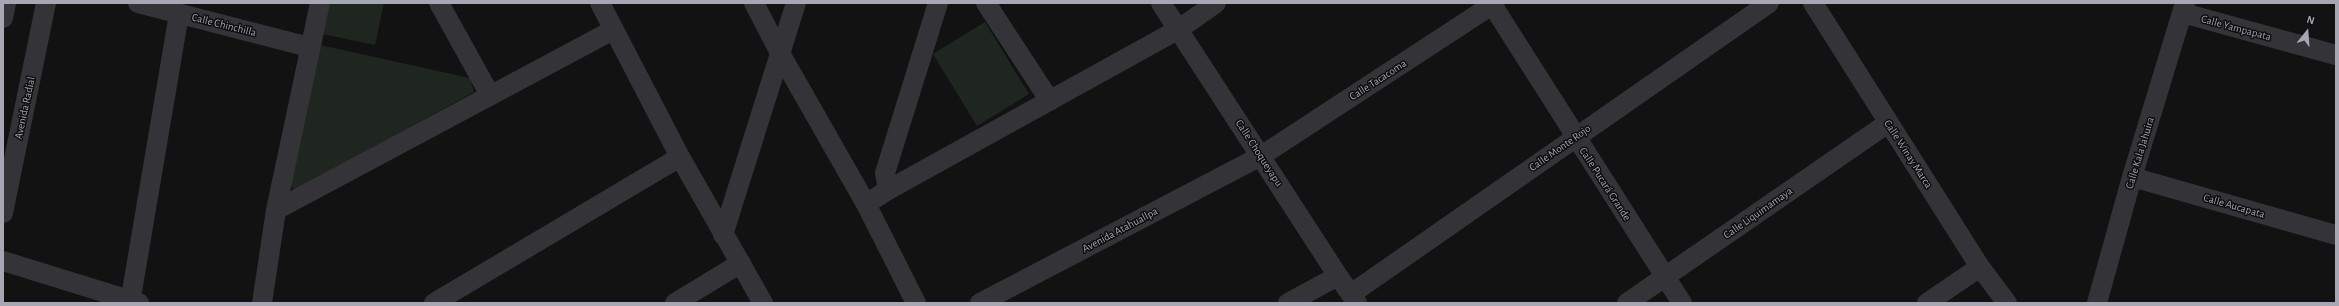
<!DOCTYPE html>
<html>
<head>
<meta charset="utf-8">
<style>
	body { margin:0 }
	#map { position:relative; width:2339px; height:306px; overflow:hidden; background:#121213; font-family:"Alegreya Sans",sans-serif }
	canvas { display:block }
	.frame { position:absolute; inset:0; border:4px solid #a5a7b3; pointer-events:none }
	.north { position:absolute; left:2287px; top:12px; width:40px; height:40px; -webkit-text-stroke:3px #0d0d0e; paint-order:stroke; rotate:17deg; font-size:11px; font-weight:700; line-height:16px; text-align:center; color:#a5a7b3 }
	.north::after { content:''; display:block; margin:auto; width:14px; height:18px; background:#a5a7b3; clip-path:polygon(50% 0,100% 100%,50% 72%,0 100%) }
</style>
</head>
<body>
<div id="map">
<canvas width="2339" height="306"></canvas>
<div class="frame"></div>
<div class="north">N</div>
</div>
<script>
const g = document.querySelector('canvas').getContext('2d');
g.lineJoin = 'round';
function paint(path, color) { g.fillStyle = color; g.fill(path, 'evenodd'); }
function trace(path, color, width, dash) { g.strokeStyle = color; g.lineWidth = width; g.lineCap = dash ? 'butt' : 'round'; g.setLineDash(dash || []); g.stroke(path); }
function label(font, color, halo, rows, align = 'center') {
  g.font = font + ' "Alegreya Sans",sans-serif'; g.lineWidth = 3; g.setLineDash([]); g.textBaseline = 'middle'; g.strokeStyle = halo; g.fillStyle = color; for (const [text, x, y, turn = 0] of rows) {
    g.save(); g.translate(x, y); g.rotate((+turn || 0) * Math.PI / 180); g.textAlign = isNaN(turn) ? turn : align; if (halo) g.strokeText(text, 0, 0); g.fillText(text, 0, 0); g.restore();
  }
}
const green = new Path2D(`
	M330,3H384L375,45L323,34Z
	M985,22L1029,94L977,126L933,54Z
	M320,45L470,78L474,92L295,190L289,185Z`);
const minor = new Path2D(`
	M138,3L309,47
	M439,3L490,95
	M600,3L680,157L763,303
	M754,3L781,55L866,204L916,303
	M986,3L1050,101
	M1161,3L1338,276L1357,303
	M1491,3L1682,303
	M1813,3L1980,267L2007,303
	M2183,13L2336,55
	M3,18L6,3
	M2132,177L2336,235
	M888,190L885,173L938,3
	M866,204L888,190L1179,29L1216,3
	M276,210L613,30
	M3,213L46,3
	M723,235L796,3
	M3,261L139,303
	M1351,294L1769,3
	M130,303L179,14
	M262,303L276,210L320,3
	M434,303L680,157
	M675,303L741,263
	M980,303L1261,156L1495,3
	M1288,303L1338,276
	M1627,303L1888,123
	M1927,303L1980,267
	M2097,303L2132,177L2185,3`);
const streetNames = [
	["Calle Chinchilla",224,25,14],
	["Calle Yampapata",2236,28,15],
	["Calle Tacacoma",1378,80,-33],
	["Avenida Radial",25,108,-78],
	["Calle Monte Rojo",1560,148,-35],
	["Calle Choqueyapu",1259,153,57],
	["Calle Kala Jahuira",2140,153,-73],
	["Calle Winay Marca",1908,154,57],
	["Calle Pucará Grande",1605,184,57],
	["Calle Aucapata",2234,206,16],
	["Calle Liquimamaya",1758,213,-35],
	["Avenida Atahuallpa",1120,230,-28]
];
paint(green, '#1f2620');
trace(minor, '#343338', 20);
label('11px', '#a5a7b3', '#0d0d0e', streetNames);
</script>
</body>
</html>
